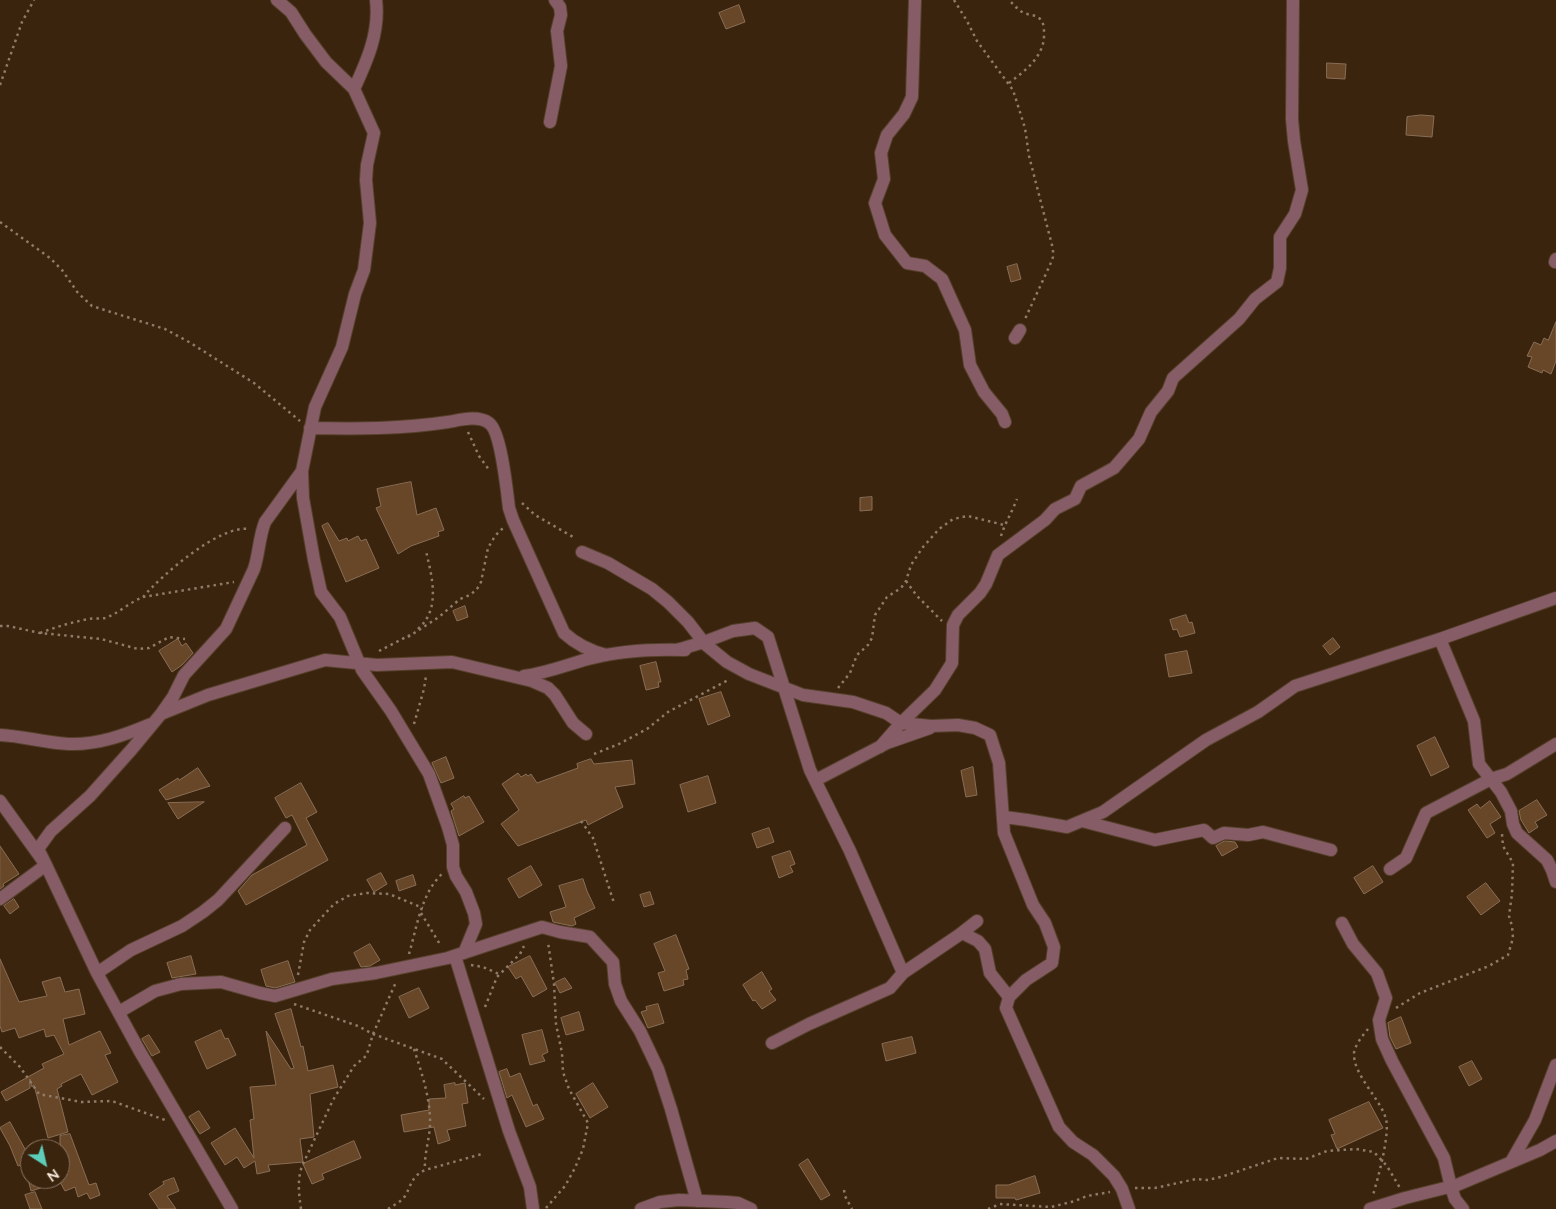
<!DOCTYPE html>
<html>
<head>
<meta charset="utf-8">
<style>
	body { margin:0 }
	#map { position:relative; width:1556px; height:1209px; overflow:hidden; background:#3b240e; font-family:Lato,sans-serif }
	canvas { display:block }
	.north { position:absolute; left:20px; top:1139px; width:50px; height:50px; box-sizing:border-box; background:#3b240e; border:1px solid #877360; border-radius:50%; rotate:145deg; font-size:14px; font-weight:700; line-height:20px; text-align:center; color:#f9eadc }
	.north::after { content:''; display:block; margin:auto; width:18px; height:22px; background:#5cceba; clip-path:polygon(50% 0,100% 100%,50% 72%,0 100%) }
</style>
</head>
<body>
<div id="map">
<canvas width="1556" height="1209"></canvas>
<div class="north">N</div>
</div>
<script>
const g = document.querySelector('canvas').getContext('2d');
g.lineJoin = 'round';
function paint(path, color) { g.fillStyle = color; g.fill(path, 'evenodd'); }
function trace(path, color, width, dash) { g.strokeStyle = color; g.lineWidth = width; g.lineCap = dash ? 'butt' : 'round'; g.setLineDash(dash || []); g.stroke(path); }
const building = new Path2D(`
	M739,5L745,22L726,29L719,13Z
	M1327,63L1346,64L1345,79L1327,78Z
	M1421,115L1434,116L1432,137L1406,135L1407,117Z
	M1017,264L1021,279L1011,282L1007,267Z
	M1556,322V361L1551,374L1543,370L1542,373L1528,367L1532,357L1527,356L1534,342L1541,345L1544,338L1548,340Z
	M411,482L417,515L436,508L444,530L438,532L439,536L411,546L398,554L376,508L381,506L377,489Z
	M872,497V510L860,511V498Z
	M328,523L339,541L347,538L348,541L358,536L361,541L366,539L379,568L346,582L322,526Z
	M465,606L468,617L457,621L453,611Z
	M1186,615L1189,623L1192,622L1195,633L1180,637L1177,629L1173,630L1170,620Z
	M1333,638L1340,647L1330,655L1323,646Z
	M178,639L182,646L186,643L193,653L182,665L172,672L159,651Z
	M1187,651L1192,673L1169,677L1165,655Z
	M656,662L661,682H658L659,687L646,690L640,666Z
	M721,692L730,716L708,725L699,699Z
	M1435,737L1449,767L1431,776L1417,746Z
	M446,757L454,778L441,783L432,763Z
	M591,759L594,764L632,760L635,784L615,787L623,807L588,825L586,820L518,846L501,824L519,810L502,784L518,773L521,777L526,774L528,776L531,774L537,783L578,768L577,764Z
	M973,767L977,795L966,797L961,771Z
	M198,768L210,786L166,800L159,790L178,778L179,780Z
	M708,776L716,803L688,812L680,785Z
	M301,783L317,812L306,818L328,860L246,905L238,891L252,875L307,845L292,815L286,818L275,798Z
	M464,796L465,798L469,796L484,822L459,836L451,811L454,809L451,804Z
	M1537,800L1547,815L1535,822L1538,827L1529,833L1521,820L1519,811Z
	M1490,801L1501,817L1490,824L1495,833L1487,838L1468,810L1477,804L1480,808Z
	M204,802L178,819L168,803Z
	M769,828L774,842L757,848L752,834Z
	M1225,841L1235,842L1238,847L1222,856L1216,846Z
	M0,846L19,874L3,884L4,886L0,889Z
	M790,851L795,864L790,866L793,872L779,878L772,857Z
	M531,866L542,885L519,898L508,879Z
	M1373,866L1383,882L1364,894L1354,878Z
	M381,873L387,884L374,892L367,880Z
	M413,875L416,885L399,891L396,881Z
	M583,879L587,891L595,908L574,918L576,924L572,926L553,922L550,912L566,907L559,886Z
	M1486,883L1500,901L1481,915L1467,897Z
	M650,892L654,904L644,907L640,895Z
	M14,899L19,907L10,914L4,906Z
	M676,935L689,969L686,970L688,979L683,980L684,985L664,991L658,973L665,971L654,944Z
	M370,944L380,960L370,966L361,967L354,953Z
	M191,956L196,974L172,978L167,963Z
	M530,956L547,989L533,997L521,976L516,979L508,967Z
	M0,959L19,1002L47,996L42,982L60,977L65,992L79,989L85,1014L63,1019L69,1045L100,1031L111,1053L105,1055L118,1082L92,1095L81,1074L61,1084L62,1086L57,1089L68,1132L48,1138L34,1085L32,1087L30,1079V1088L6,1101L1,1092L44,1068L42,1064L64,1054L54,1035L46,1037L44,1029L19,1038L15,1028L2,1032L0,1026Z
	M288,961L295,982L275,988L266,986L261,970Z
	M762,972L772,989L769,991L776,1000L762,1009L755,1000L753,1001L743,985Z
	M565,978L572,988L560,993L555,983Z
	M419,988L429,1008L409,1018L399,997Z
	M658,1004L664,1023L648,1028L641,1012L647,1010L646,1007Z
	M291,1009L301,1047L303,1046L308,1071L333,1065L338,1087L310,1094L314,1137L300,1139L303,1162L268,1165L270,1171L257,1174L255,1161L244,1168L237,1157L225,1165L211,1143L235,1128L254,1158L250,1120L254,1119L250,1087L276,1085L266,1031L291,1069L294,1068L275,1014Z
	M579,1012L584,1030L566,1035L561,1018Z
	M1401,1017L1411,1043L1396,1049L1390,1037L1388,1023Z
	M221,1030L225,1039L228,1038L236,1055L207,1069L195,1042Z
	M542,1030L548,1052L542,1055L545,1061L530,1065L522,1035Z
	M149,1035L160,1052L152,1056L142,1039Z
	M912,1037L916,1053L886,1061L882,1044Z
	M1472,1061L1482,1079L1469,1086L1459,1067Z
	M507,1069L510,1077L520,1073L533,1106L537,1104L544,1119L526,1127L512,1095L507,1098L499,1072Z
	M455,1083V1085L465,1083L468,1103L462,1104L466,1126L447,1130L450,1140L438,1144L434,1127L404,1132L401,1115L429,1110V1099L446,1098L444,1085Z
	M593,1083L608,1107L590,1118L576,1094Z
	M1369,1102L1383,1128L1337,1149L1331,1135L1335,1134L1329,1120Z
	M199,1111L210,1128L200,1134L189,1117Z
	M10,1122L30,1158V1161L18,1166L10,1146L0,1128Z
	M70,1134L89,1185L96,1183L100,1195L90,1199L87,1193L78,1197L75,1187L65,1191L60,1182L31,1191L28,1179H60V1136Z
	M354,1141L361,1158L322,1174L324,1179L312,1184L303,1164Z
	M808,1159L830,1195L821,1200L799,1165Z
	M1035,1176L1040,1193L1016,1200L1015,1198H996V1185H1008Z
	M174,1178L179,1191L167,1196L176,1209H159L149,1194L164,1184L163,1182Z
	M35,1192L42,1209H30L25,1195Z`);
const path = new Path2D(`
	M954,0L967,21L977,41L1013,90L1025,128L1029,156L1053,249V257L1050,265L1025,319
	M1009,83C1026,70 1045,56 1044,33C1044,28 1044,22 1039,18C1035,15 1029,15 1024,13C1018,10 1014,5 1009,0
	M0,85L22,22L34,0
	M0,222L50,258L62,270L78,293L92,306L165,329L189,342L254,383L300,421
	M468,432L479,456L490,471
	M522,503L535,515L573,537
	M1001,536C1005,523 1012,512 1017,499
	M906,581L917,596L942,621
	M143,597C162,575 220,524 250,529
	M0,626H8L40,633L101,639L138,649L149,648L169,637L185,639
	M418,629C441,609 432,577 426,551
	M40,633C56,627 72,622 89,619C94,618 100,619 105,618C116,615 130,602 143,597L234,582
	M408,637L439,617L460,599L470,595L477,589L481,582L488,548L495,536L503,528
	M379,651L410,635
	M838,688L850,673L857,655L868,645L872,638L875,615L887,597L901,588L906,581L911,565L923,547L939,529L953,519L968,516L1004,525
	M414,724L424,689L426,676
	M594,754L619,744L632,737L647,729L668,712L730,679
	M581,821L593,838L614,903
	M421,913L441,946
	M409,954C417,927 421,893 443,873
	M471,965L483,967L499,974
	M298,975L304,942L310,930L334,904L348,896L367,893L389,894L423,908
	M294,1004L358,1026L373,1034L442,1059L484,1099
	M485,1007L497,977L520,954L524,946
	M1396,1008L1420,993L1489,966L1508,955L1513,938L1512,926L1509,916L1512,894L1513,863L1503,846L1502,834L1504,833
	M1368,1029C1363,1035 1355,1045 1354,1053C1353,1075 1380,1098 1386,1119C1390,1135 1378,1178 1373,1195
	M0,1047L20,1067L39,1094L81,1102L112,1101L165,1120
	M414,1049C422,1074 431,1100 430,1126C429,1141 424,1155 425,1170
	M1135,1188H1155L1196,1179L1207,1180L1221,1177L1278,1158L1306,1159L1327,1151L1356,1149L1374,1152L1387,1166L1400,1188
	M844,1190L845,1196L852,1209
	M546,1208L565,1186L575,1168L583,1149L588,1123L569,1089L563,1072L562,1053L556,1024L554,984L548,942
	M301,1209C299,1194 297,1181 302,1166L333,1100L354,1066L366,1056L368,1051L373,1034L396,982
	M388,1209C394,1205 401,1202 405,1196C412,1184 411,1177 425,1170L482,1154
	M988,1209L1000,1204L1051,1207L1075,1201L1087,1196L1110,1192`);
const minor = new Path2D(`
	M915,0L912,97L904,114L887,135L881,153L884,179L875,203L885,235L907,263L925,266L942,279L965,330L970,365L984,392L1002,414L1005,422
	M354,89C367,61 380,32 376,0
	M550,122L561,66L557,31L561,15L560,7L555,0
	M1555,262L1556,259
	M1015,338L1020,330
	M310,428C356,429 402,429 448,422C460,420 478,415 489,423C501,431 507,492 509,508L513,520L564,633C576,644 590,651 606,655
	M302,471L303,498L314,560L321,592L340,617L362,670L391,711L429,774L448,827L453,845V867L456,876L466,892L474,913L476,924L464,953
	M582,552L608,563L652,589L668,602L688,622L705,644L727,662L749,674L803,695L853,702L886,713L901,723L931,726L958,725L975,728L990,735L999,763L1004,833L1033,905L1045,923L1054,947L1052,963L1026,980L1009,997L1006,1008L1059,1127L1073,1142L1093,1155L1114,1176L1122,1189L1129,1209
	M1556,598L1440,639L1474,721L1479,764L1501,792L1511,811L1513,824L1517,833L1547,860L1552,870L1556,882
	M677,650L704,642L733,631L755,628L768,637L810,770L850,851L903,973
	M524,676C547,673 566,665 588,659C618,651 654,649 685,650
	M161,714L208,695L325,660L377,665L452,662L532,681L548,688L555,695L573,723L586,734
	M0,735C23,736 46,743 69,744C98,745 125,735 151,724
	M880,747L901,723L935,690L952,663L953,625L958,615L980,593L986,584L998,555L1045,520L1055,509L1075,499L1081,486L1114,468L1139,439L1151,412L1168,391L1173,378L1239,319L1255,299L1277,282L1280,268V237L1295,214L1302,190L1294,141L1292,119L1293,0
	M816,780L887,743L930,728
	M0,801L46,865L97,973L139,1050L232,1209
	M1004,817L1027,820L1067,827L1103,812L1206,740L1258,712L1295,686L1440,639
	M1082,821L1155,840L1204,830L1213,838L1224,833L1248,835L1263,832L1331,850
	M1390,869L1406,858L1426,813L1491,779L1507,774L1556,744
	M0,899L46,865L38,849L51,831L90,796L132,749L161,714L173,697L184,675L226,629L254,569C259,554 259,537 265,522L302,471L315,407L342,347L355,294L364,270L370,223L366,180L367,165L374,133L354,89L326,62L305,34L291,12L277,0
	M1342,923L1353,944L1377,973L1386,998L1379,1020L1382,1039L1392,1061L1444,1158L1451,1187L1455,1199L1463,1209
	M962,933L978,941L985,949L990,973L1009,997
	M455,956L509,1131L530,1187L533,1209
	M97,973L131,950L182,926L203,912L218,900L285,828
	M119,1012L155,991L181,984L221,982L260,993L275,996L332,979L376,973L448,958L542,927L560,932L590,937L613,962L615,984L621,1001L640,1031L658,1069L671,1109L697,1201
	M772,1043L809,1024L890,988L903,973L959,935L977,921
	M1511,1162L1535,1120L1556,1065
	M641,1209L660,1202L679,1200L727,1202L738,1203L751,1209
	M1370,1209L1405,1198L1457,1185L1540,1150L1556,1141`);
paint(building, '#684728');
trace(building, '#896e56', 1);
trace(minor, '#56402b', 14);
trace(path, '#8e7b68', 2.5, [2.5, 4]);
trace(minor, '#865d66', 12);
</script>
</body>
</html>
